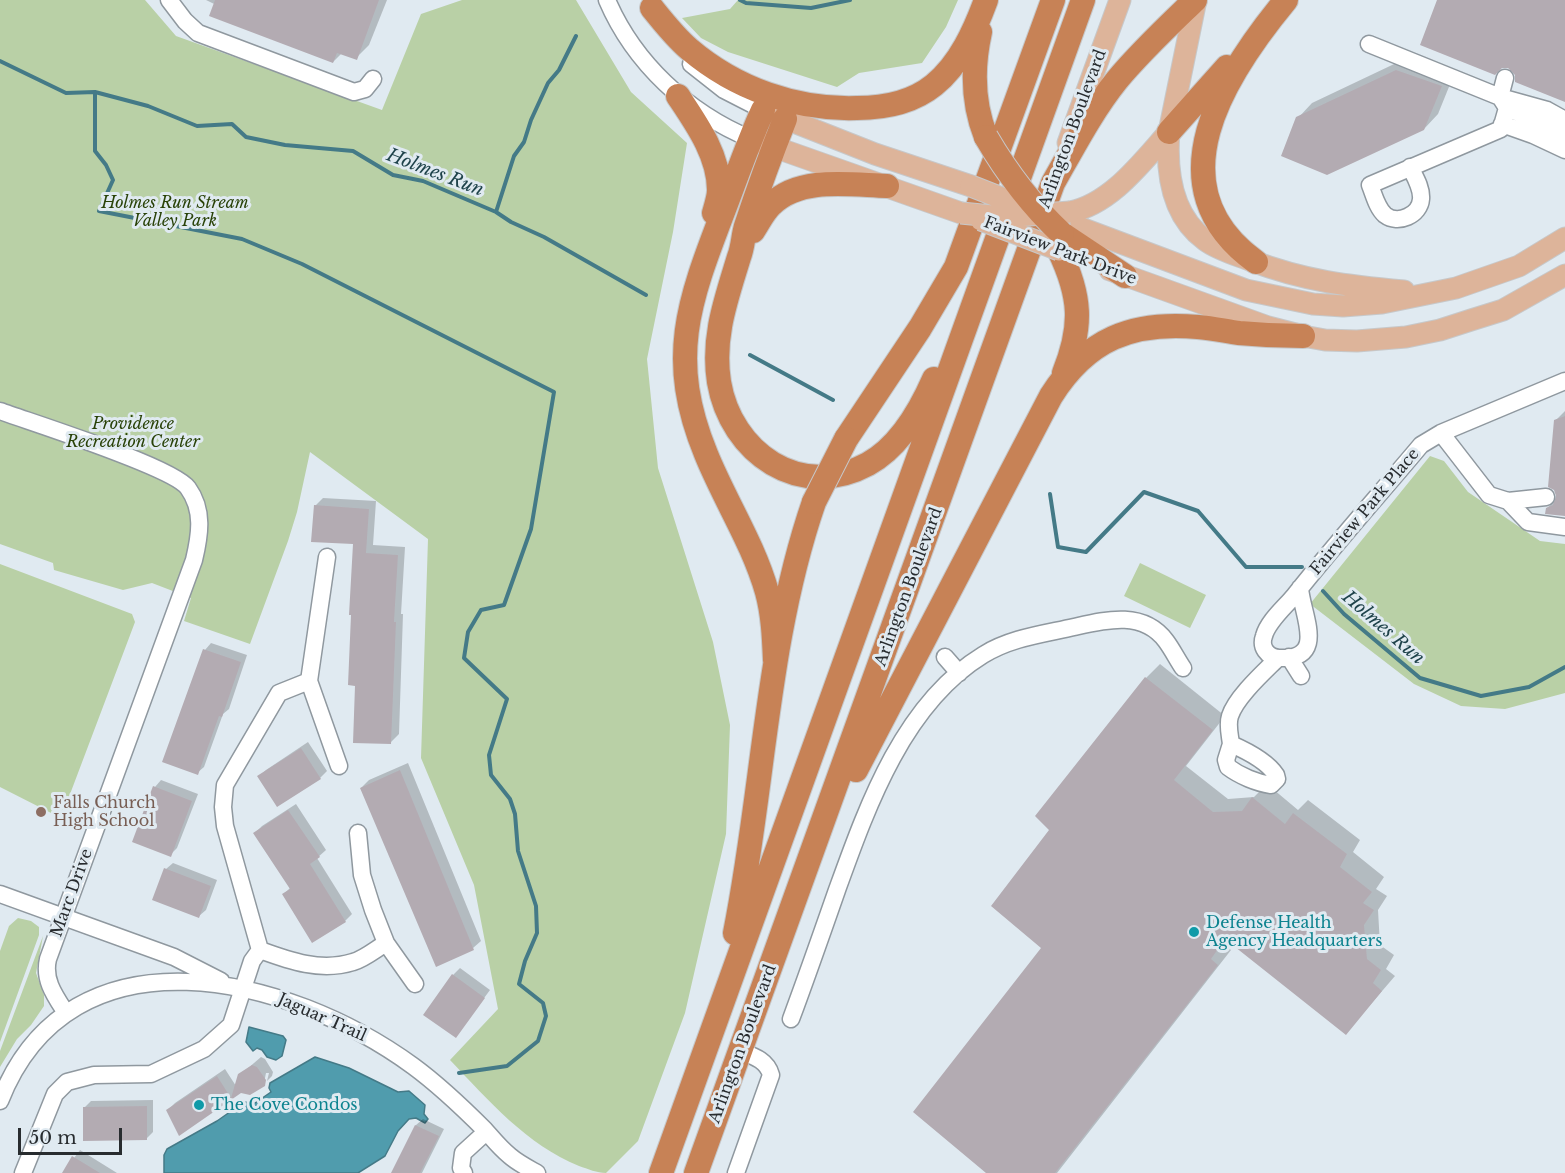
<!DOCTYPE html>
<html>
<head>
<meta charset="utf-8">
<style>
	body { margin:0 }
	#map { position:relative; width:1565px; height:1173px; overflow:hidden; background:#e0eaf1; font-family:"Libre Baskerville",serif }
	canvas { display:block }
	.scale { position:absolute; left:18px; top:1128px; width:104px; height:27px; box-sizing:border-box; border:3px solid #282c2f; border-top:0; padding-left:8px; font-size:18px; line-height:21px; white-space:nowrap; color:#282c2f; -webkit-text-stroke:4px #e0eaf1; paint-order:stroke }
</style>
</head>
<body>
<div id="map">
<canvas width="1565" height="1173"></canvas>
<div class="scale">50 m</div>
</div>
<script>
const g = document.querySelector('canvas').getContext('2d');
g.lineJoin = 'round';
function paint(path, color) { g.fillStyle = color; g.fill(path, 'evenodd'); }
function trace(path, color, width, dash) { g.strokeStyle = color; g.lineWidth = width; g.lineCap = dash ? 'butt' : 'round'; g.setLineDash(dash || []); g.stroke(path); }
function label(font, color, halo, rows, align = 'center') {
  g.font = font + ' "Libre Baskerville",serif'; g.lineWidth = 6; g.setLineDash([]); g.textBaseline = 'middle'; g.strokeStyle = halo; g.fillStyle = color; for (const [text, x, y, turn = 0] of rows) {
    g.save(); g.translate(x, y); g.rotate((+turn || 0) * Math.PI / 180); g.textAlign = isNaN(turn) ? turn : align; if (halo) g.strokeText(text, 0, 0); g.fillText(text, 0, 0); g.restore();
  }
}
const green = new Path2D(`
	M0,0H145L176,36L382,110L421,14L462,0H576L631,92L687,143L673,232L647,359L658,468L713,642L730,725L726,834L685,1013L638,1141L606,1173C597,1173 588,1169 579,1166C527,1145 488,1100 450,1060L498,1009L474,885L421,758L428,539L310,452L297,512L288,541L250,644L184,621L191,598L152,583L123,590L54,570L53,563L0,544Z
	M738,0H958L946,27L922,63L859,73L837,87L728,52L701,38L682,18L730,9Z
	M1430,456L1444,461L1468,492L1540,541L1565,544V693L1505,709L1461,706L1414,684L1310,604Z
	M1140,563L1206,595L1190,628L1124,596Z
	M0,564L132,614L135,622L61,818L0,787Z
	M18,918L31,921L39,927V935L0,1042V951L9,926Z
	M43,936L36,973L44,995V1006L31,1025L17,1039L0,1067V1051Z`);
const water = new Path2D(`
	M249,1027L283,1036L286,1040L282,1056L276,1060L267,1057L262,1050L257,1048L253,1051L246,1042Z
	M315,1057L349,1068L398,1092L409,1091L425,1105L424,1114L428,1119L425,1123L416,1118L409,1119L398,1131L385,1156L358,1173H164V1155L167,1149L217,1121L244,1102L255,1103L271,1092L269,1088L270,1083Z`);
const shadow = new Path2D(`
	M206,0H387L369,45L356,58L342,53L333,62Z
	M1411,56L1455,72L1438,114L1424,129L1298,118L1312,103Z
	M1565,411V515L1547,508L1557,498L1555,421Z
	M323,498L376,501L373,545L405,547L401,614H403L399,734L390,743L357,684L355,543L315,506Z
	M211,643L247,655L229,709L223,714L204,767L197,773L205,650Z
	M1160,664L1225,716L1186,766L1228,799L1254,797L1267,784L1298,810L1308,800L1360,840L1353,852L1384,877L1376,889L1387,896L1378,910L1380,945L1394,955L1386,969L1395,976L1346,1033L1228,939L1224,944L1231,950L1057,1173H988L1043,948L1051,829L1146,678Z
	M308,742L327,771L320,778L259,777L266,770Z
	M408,763L481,941L473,948L361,788L369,780Z
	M161,780L198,794L177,848L170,855L155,787Z
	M296,804L326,850L317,858L352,914L345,921L284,894L291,887L255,833L262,826Z
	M173,863L217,880L206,910L199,916L166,869Z
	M460,968L490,990L456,1036L453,975Z
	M261,1057L265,1059L273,1072L272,1076L267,1081L269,1073H266L264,1083L241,1092L180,1134L167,1111L175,1103L225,1069L236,1086L240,1075Z
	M153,1100V1132L146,1139L84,1108L91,1101Z
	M423,1119L444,1129L422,1173H392L416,1125Z
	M80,1150L117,1173H63Z`);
const stream = new Path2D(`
	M740,0L746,3L811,8L850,0
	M0,61L66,93L95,92L148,106L197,126L232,124L246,137L285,145L353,151L393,175L423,181L496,212L511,222L544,237L646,295
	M95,92V151L106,165L113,180L99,211L242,239L302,264L554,392L531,529L504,605L481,610L468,632L464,658L507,699L489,755L491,775L510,799L515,814L518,851L536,906L537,933L525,961L519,984L543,1003L546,1016L538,1041L507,1066L459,1073
	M496,212L514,156L524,142L531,120L548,83L559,70L576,36
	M750,355L833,400
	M1050,494L1058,547L1086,552L1144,492L1198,511L1246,567H1302
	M1323,591L1344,614L1420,678L1481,696L1529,687L1565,667`);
const building = new Path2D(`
	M215,0H379L357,60L337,53L333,63L209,16Z
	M1437,0H1565V102L1515,82V75L1508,68H1502L1495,75L1420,45Z
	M1396,70L1442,86L1424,130L1327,175L1281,156L1296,117Z
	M1565,416V516L1545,514L1546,508L1553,505L1556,496L1554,490L1548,487L1554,420Z
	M314,505L369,509L366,553L398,555L394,622H396L391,744L353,743L355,686L348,685L351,615H349L353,544L311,542Z
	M203,649L241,662L222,717L219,716L198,775L162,762Z
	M1145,677L1213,730L1174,780L1213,812L1242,811L1252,797L1285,824L1293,813L1347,854L1340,867L1372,892L1363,903L1374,910L1364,925L1367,959L1381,970L1373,983L1382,991L1346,1035L1225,939L1211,959L1218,965L1055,1173H986L913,1112L1041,948L991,906L1049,830L1035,816Z
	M301,748L321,779L277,807L257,776Z
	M400,770L474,950L436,967L360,788Z
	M153,786L192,801L171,857L132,842Z
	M288,810L320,857L310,864L346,922L312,943L282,894L290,889L253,833Z
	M164,868L211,886L199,918L152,900Z
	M452,974L485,998L456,1038L423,1015Z
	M252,1065L257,1067L266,1080L265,1086L250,1095L241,1093L179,1136L166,1110L217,1076L231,1098L238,1074Z
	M147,1106V1140L83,1141V1107Z
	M415,1125L439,1136L420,1173H391Z
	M72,1156L100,1173H62Z`);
const minor = new Path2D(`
	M169,0L185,21L198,33L354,92L365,89L373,79
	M607,0C634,63 688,113 751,139
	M1369,44L1500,97L1507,108L1501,129L1370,185C1374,195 1377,208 1385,215C1398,225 1420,215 1421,199C1422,188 1415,177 1410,167
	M691,64L724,90L763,110
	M1505,78L1500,97L1547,110L1565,120
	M1507,108L1560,130L1565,136
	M1502,124L1533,135L1565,150
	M0,411C33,423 173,467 188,488C204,510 200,535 194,560L48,959C43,980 55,996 66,1013
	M1441,433L1489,495L1508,501
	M1546,497L1508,501L1528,522L1565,527
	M1300,588C1302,615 1328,660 1279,658C1267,657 1260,647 1264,636C1268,621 1285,607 1294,596C1335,544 1379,495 1421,445L1441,433L1565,381
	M945,657L959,673
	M1289,657L1301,676
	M309,681L339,766
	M1231,744L1226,760L1228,767C1240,776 1257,783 1271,785L1277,779L1276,775C1267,761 1247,751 1231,744C1230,735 1227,725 1230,716C1236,697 1264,672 1278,658
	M358,833L362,875L373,910L386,943L415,984
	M0,894L174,957L221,981
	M260,950L225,826L223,807L225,785L279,693L309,681L327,557
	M260,950C290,961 321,972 353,962C364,959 376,949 386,943
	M791,1019C807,976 822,933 837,890C867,807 903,704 983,655C1010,638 1043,634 1074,627C1105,620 1143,610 1166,641C1172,649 1177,659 1183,668
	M0,1101C71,920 290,976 413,1066C439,1085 462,1107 485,1130C493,1139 500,1148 510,1156C518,1163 528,1168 537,1173
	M23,1173L55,1094L67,1082L94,1075L151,1074L204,1049L231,1025L252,961L260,950
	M464,1173L461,1168L463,1153L486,1132
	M736,1173L771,1075C767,1060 753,1056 740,1051`);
const major = new Path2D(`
	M1196,0L1169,132C1166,172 1171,215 1205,240C1218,250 1237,255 1252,261C1305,281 1348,286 1404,291
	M771,113L875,154L971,186
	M760,142L961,213
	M1068,143L1120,0
	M1070,212C1111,204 1142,162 1169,132
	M1065,222L1246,290L1313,304L1343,306L1382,303L1456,288L1519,266L1565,238
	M1110,270L1268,327L1303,336L1325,340L1357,341L1406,337L1440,330L1471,320L1503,310L1565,275`);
const highway = new Path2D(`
	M652,8C664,23 675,37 689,49C736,89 796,110 857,108C884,108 913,102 934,85C960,64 975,30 986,0
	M980,32C972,68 972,102 986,137
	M678,96C696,123 719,155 719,190C719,197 716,206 714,213
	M763,110C748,143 736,178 723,212C688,303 667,359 706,454C725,501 753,543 767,592C773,614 774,637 775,660
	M785,119C771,154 758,190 746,226C743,236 743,247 739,257C726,300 712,337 719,382C731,453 800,501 868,464C899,447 920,411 934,379
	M1169,132L1227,67
	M753,231C759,222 764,211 772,204C801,176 851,185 887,186
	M1062,234L1125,276
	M1059,250C1081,296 1083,326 1064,373
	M1256,262C1151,187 1224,75 1286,0
	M846,439L920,328L956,267L1053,0
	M856,770L1051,396C1087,339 1132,321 1198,327C1212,328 1225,331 1239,333C1260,335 1282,336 1303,336
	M735,933C764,789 766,641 814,502
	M661,1173L1083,0
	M696,1173L1053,183C1073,148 1092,111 1117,80C1141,51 1168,26 1195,0`);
const majorBridge = new Path2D(`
	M971,186L1037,212
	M961,213L1002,217L1070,212
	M981,220L1059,250`);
const highwayBridge = new Path2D(`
	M986,137C1007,173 1031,205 1062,234
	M814,502L846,439`);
const markers = [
	[41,812,6,"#8d6e63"],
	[1194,932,6,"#0f9aa8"],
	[199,1105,6,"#0f9aa8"]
];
const streetNames = [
	["Arlington Boulevard",1073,129,-70],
	["Fairview Park Drive",1060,251,21],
	["Fairview Park Place",1365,512,-50],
	["Arlington Boulevard",909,587,-70],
	["Marc Drive",72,893,-70],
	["Jaguar Trail",322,1018,24],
	["Arlington Boulevard",743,1044,-70]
];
const parkNames = [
	["Holmes Run Stream",175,203],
	["Valley Park",175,221],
	["Providence",133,424],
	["Recreation Center",133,442]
];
const educationNames = [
	["Falls Church",53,803],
	["High School",53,821]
];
const cultureNames = [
	["Defense Health",1206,923],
	["Agency Headquarters",1206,941],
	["The Cove Condos",211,1105]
];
const waterNames = [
	["Holmes Run",435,173,21],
	["Holmes Run",1383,628,41]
];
paint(green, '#b9d0a6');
paint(water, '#509cad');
trace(water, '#447a87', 1.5);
paint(shadow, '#0003');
trace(stream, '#447a87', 4);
paint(building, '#b3abb2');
trace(minor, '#8f989f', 19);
trace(major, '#c7c8c9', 23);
trace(highway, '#c7c8c9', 26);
trace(minor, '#fff', 16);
trace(major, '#ddb49a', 21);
trace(highway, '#c78256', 24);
trace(majorBridge, '#c7c8c9', 23, []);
trace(highwayBridge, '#c7c8c9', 26, []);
trace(majorBridge, '#ddb49a', 21);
trace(highwayBridge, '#c78256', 24);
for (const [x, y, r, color] of markers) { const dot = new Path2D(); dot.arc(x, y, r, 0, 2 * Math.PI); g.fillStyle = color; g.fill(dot); trace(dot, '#e0eaf1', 2); }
label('16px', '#282c2f', '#e0eaf1', streetNames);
label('italic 16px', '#294208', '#e0eaf1', parkNames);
label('16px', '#785e54', '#e0eaf1', educationNames, 'left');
label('16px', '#0d838f', '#e0eaf1', cultureNames, 'left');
label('italic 18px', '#1f434b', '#e0eaf1', waterNames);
</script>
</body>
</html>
